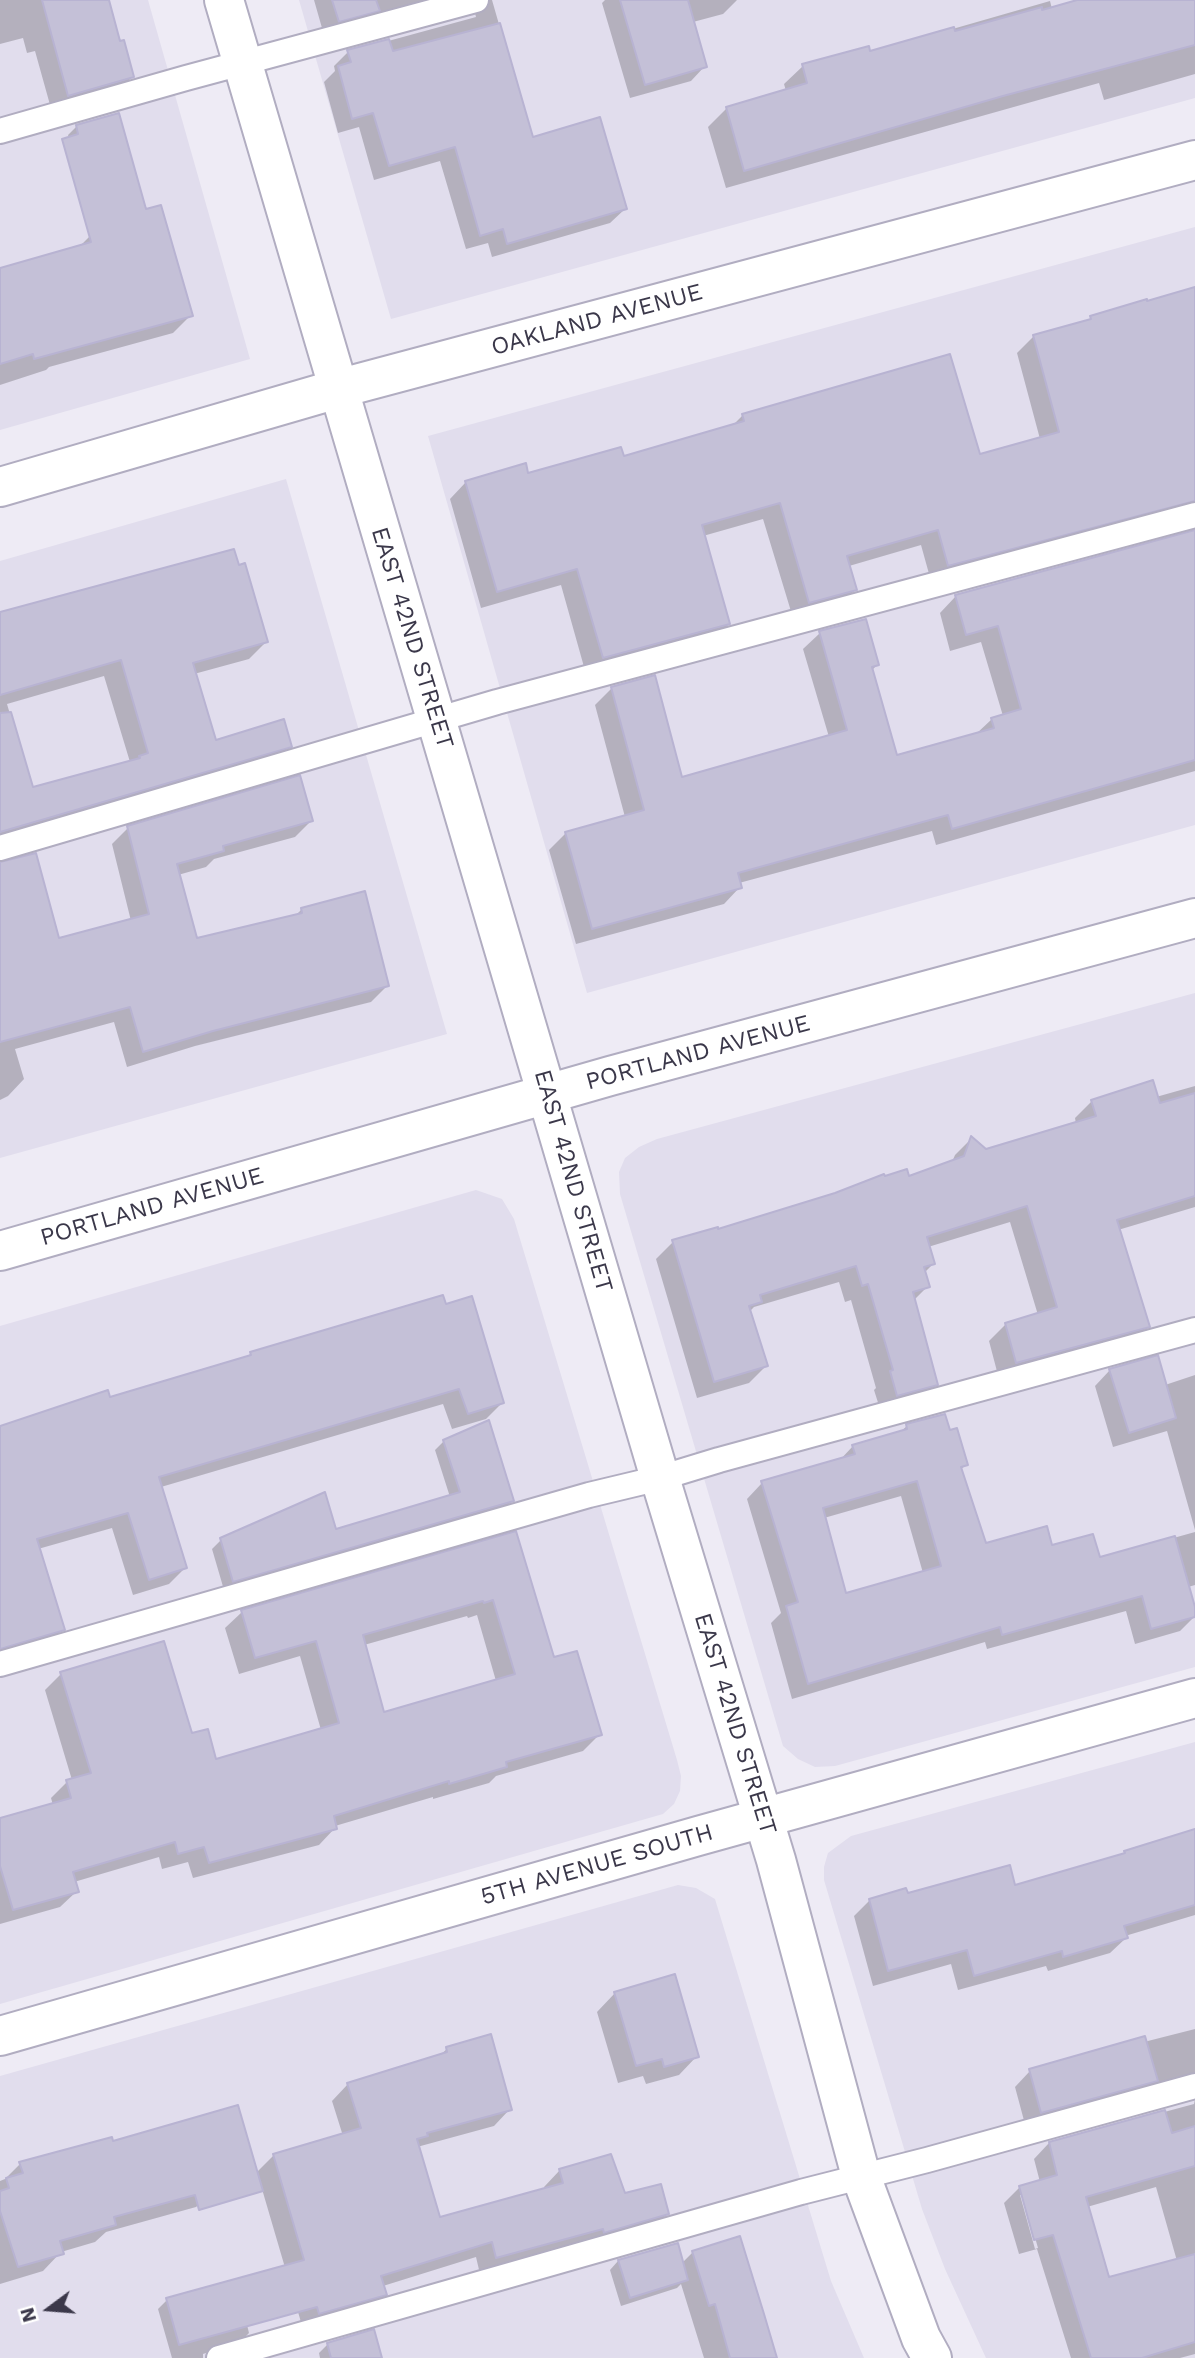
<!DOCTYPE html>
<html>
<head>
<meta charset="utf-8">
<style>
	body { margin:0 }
	#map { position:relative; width:1195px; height:2358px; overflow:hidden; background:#eeebf5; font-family:"Work Sans",sans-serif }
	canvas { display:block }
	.north { position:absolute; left:14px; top:2274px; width:70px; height:70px; -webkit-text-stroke:5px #fff; paint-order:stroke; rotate:254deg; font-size:19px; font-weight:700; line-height:28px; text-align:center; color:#3b384a }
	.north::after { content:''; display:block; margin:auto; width:24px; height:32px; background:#3b384a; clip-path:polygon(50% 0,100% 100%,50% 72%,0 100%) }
</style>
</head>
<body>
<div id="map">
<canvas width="1195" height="2358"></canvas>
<div class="north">N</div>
</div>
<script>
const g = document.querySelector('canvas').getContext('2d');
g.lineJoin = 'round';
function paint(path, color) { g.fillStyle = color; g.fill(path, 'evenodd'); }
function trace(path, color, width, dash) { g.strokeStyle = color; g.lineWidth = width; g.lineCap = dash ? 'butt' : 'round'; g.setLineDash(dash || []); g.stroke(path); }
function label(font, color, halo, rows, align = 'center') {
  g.font = font + ' "Work Sans",sans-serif'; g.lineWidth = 5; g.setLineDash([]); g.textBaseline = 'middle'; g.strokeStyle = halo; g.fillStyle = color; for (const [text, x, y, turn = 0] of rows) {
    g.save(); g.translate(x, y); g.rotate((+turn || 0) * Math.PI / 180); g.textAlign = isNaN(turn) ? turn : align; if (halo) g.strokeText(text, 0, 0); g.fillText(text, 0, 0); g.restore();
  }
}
const residential = new Path2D(`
	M0,0H148L250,359L0,430Z
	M299,0H1195V98L391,319Z
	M1195,227V825L587,993L428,436Z
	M286,479L447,1034L0,1158V561Z
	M1195,993V1667L835,1766L815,1767L798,1759L783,1746L620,1194L619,1172L625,1158L639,1147L657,1139Z
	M476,1190L502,1199L514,1219L677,1760L681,1776L680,1791L674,1804L663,1814L0,2004V1326Z
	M1195,1742V2358H986L945,2269L922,2209L824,1880V1867L828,1853L851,1836Z
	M678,1885L696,1888L715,1899L831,2281L864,2358H0V2076Z`);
const shadow = new Path2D(`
	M0,0H107L119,43L132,77L116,93L52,112L35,51L27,53L23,38L0,44Z
	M314,0H455L324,35Z
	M466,0H492L532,139L625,209L610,223L492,257L488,243L466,249L440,161L374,180L359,127L338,133L324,82L335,71L334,66L348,52L476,17L473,5Z
	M605,0H737L723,14L693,22L705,66L691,81L630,98L602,3Z
	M1083,0H1195V74L1104,100L1099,83L726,188L708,127L727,108L786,91L784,84L803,66L869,53L1050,1L1052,9Z
	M77,126L128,151L77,171L68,135Z
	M90,236L191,315L173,333L49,367L46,370L0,385V273L78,248Z
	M1195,289V380L1183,502L1167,518L931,581L921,545L849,566L855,590L839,606L793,618L763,519L703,536L729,624L712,640L586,674L561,585L481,608L450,499L466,482L527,475L623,459L732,426L742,416L979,456L1040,439L1017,353L1034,336L1087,322L1091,317Z
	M1195,539V771L936,845L932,831L739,883L740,887L724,904L576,944L549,850L566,833L625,817L595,705L612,688L681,779L829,737L803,649L820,633L877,665L871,671L896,757L976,734L992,719L1003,716L981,642L950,651L940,613L956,596Z
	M0,614L266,642L249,659L194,674L215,743L290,746L273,763L0,843ZM104,676L130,762L32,789L7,704Z
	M311,821L295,837L214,859L206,867L178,875L195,940L295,916L302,909L388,985L371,1002L195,1046L127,1067L114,1022L15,1049L24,1079L8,1096L0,1100V864L57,940L131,921L112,844L128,828Z
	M1195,1086V1207L1118,1230L1148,1326L1131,1343L999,1379L989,1341L1006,1324L1038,1315L1010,1222L928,1247L933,1264L924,1273L928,1286L914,1300L936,1384L919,1401L881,1412L874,1390L876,1388L851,1300L845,1302L839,1282L754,1307L749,1312L766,1366L749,1383L697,1398L656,1259L673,1242L908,1178L952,1162L955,1155L971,1139L985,1151L1076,1124L1075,1118L1092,1101L1156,1097Z
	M442,1297L502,1403L486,1419L452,1429L443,1404L161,1487L185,1568L169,1584L133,1595L112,1528L38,1549L63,1629L46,1646L0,1659V1428L109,1399L245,1359L251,1353Z
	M1110,1370L1165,1385L1195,1375V1530L1167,1431L1113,1447L1095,1386Z
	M907,1426L948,1432L966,1465L960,1470L985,1545L1051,1547L1098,1559L1195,1532V1585L1188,1587L1195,1616L1180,1631L1135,1644L1126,1611L987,1649L985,1642L792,1699L771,1623L781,1613L747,1499L762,1483L839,1461L853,1446L899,1433ZM901,1496L923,1573L845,1595L824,1518Z
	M444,1441L512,1501L503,1509L224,1590L212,1549L221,1540L335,1532L450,1497L435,1450Z
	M515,1534L553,1659L600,1734L583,1751L496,1776L489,1783L433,1799V1797L335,1826V1828L319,1845L193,1878L188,1862L162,1869L159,1857L74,1882L77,1891L60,1907L0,1924V1820L53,1805L51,1798L67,1782L72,1780L45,1690L61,1674L191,1735L215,1761L321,1730L300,1656L239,1674L225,1628L242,1612ZM477,1615L496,1681L383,1714L364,1645L467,1616L468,1618Z
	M1195,1836V1915L1125,1936L1126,1938L1110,1953L1048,1971L1046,1966L958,1990L951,1964L873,1986L854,1916L869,1901L906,1895L1014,1887L1120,1856L1125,1852Z
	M615,1993L697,2056L679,2075L646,2084L643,2076L618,2083L597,2012Z
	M1195,2029V2354L1180,2358H1071L1037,2249L1019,2254L1004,2203L1020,2187L1040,2182L1034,2159L1049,2143L1194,2104L1195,2099L1190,2090L1026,2128L1015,2087L1030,2071ZM1156,2187L1177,2261L1108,2279L1087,2207ZM1020,2195H1023L1038,2248L1035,2249Z
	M447,2049L510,2109L494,2126L417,2147L439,2219L544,2190V2187L560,2170L667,2214L651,2230L480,2274L476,2257L383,2286L385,2294L369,2310L303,2329L257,2172L274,2155L343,2136L332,2101L348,2084L439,2056Z
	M112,2143L215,2189L196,2207L106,2232L95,2242L61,2252L43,2271L0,2284V2181L5,2179L20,2164Z
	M693,2252L775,2358H704L681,2284L677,2288L621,2306L610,2270L618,2261L682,2263Z
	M236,2280L249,2333L240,2342L203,2354V2358H172L158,2309L167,2300Z
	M328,2344L380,2358H320L319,2353Z`);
const building = new Path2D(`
	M42,0H109L120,41L124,40L134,77L68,96Z
	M332,0H376L380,11L339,22Z
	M620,0H688L707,67L645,85Z
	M1077,0H1195V45L1003,96L744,171L726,107L807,83L802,64L869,46L870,51L954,27L955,31L1042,7V10Z
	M500,23L533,137L600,117L627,209L507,244L503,229L480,236L455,147L389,166L373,113L352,119L338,66L351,62L347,50L389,39L393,51Z
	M119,113L146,209L161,205L193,316L34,359L33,354L0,364V268L91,242L62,139L78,134L76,125Z
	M1195,287V501L948,566L938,530L847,556L857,590L809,603L780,503L702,525L730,624L603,658L577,569L497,592L465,481L526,463L528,473L621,447L624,456L744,421L742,414L950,354L980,454L1059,432L1033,335L1091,319L1090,316L1147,299V301Z
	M1195,530V760L952,829L948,815L738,873L742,888L592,929L565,832L644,810L611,687L655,675L682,777L847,730L819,631L866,619L879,665L872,667L897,755L994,728L991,718L1021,709L998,626L966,635L955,595Z
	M234,549L239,565L245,563L268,642L193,663L216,740L284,719L292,747L0,832V713L11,712L33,787L140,758L139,756L148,753L121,660L0,695V612Z
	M300,775L313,821L223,846L224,851L177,864L197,938L302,913L301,908L365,891L389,986L213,1031L143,1052L130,1007L0,1042V862L36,853L59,938L149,914L127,826Z
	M1153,1080L1160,1103L1195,1093V1196L1117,1220L1150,1327L1016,1363L1005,1323L1057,1307L1027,1206L927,1237L935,1264L924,1267L930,1287L913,1292L938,1385L897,1396L890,1371L893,1370L868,1284L862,1286L856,1266L760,1295L762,1302L749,1306L768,1366L714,1382L672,1240L718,1227V1229L835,1193L884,1174L885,1176L907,1169L909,1176L964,1156L971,1136L986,1149L1096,1116L1091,1100Z
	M443,1295L446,1304L472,1296L504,1403L468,1414L459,1389L159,1477L187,1568L149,1580L128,1513L37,1539L65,1630L0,1649V1426L108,1390L110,1397L251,1355L250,1352Z
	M1158,1355L1176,1418L1129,1433L1109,1369Z
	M945,1414L950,1430L957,1428L968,1465L961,1467L986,1543L1047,1526L1052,1545L1093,1534L1100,1557L1175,1536L1195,1607V1617L1151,1629L1142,1596L1002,1635L1000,1627L808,1684L786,1606L798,1602L761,1481L855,1454L852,1445L907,1429L906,1424ZM917,1481L941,1566L846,1593L823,1508Z
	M489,1420L514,1501L233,1582L220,1538L325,1492L336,1529L460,1492L443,1440Z
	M516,1531L554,1657L577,1651L602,1735L506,1762L507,1767L449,1784V1781L334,1816L337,1829L209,1863L204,1847L178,1854L175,1842L73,1872L79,1892L13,1910L0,1866V1818L71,1798L66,1780L91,1773L60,1672L164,1641L192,1733L208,1729L216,1759L339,1723L316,1641L255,1658L241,1610ZM493,1600L515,1674L384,1712L363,1635L483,1601L484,1603Z
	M1195,1829V1905L1124,1926L1128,1938L1063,1957L1062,1951L974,1976L967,1950L888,1971L869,1899L906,1888L908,1893L1010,1865L1015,1885L1125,1853L1124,1851Z
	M675,1974L699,2057L664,2067L662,2059L636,2066L614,1992Z
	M491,2034L512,2110L427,2133L428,2136L417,2139L440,2217L563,2183L559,2169L611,2154L625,2193L661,2184L669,2214L604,2233L603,2229L496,2258L492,2242L381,2276L387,2295L319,2314L317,2307L179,2345L166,2298L304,2260L273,2154L361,2128L347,2083L447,2052L446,2047Z
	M1145,2036L1158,2081L1041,2113L1029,2069Z
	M238,2105L263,2191L199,2210L195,2195L114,2217L116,2225L60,2241L64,2254L18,2267L0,2211V2191L9,2188L6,2178L23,2173L19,2162L112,2137L113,2141Z
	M1165,2110L1172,2133L1195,2126V2166L1086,2197L1109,2277L1195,2254V2342L1142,2358H1091L1053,2235L1034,2240L1019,2186L1057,2175L1049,2142Z
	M740,2236L764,2314L777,2358H730L715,2304L709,2306L692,2251Z
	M678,2243L688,2280L630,2298L618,2260Z
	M374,2329L382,2358H331L327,2343Z`);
const service = new Path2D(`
	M0,131L186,78L476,0
	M0,848L497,702L1195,515
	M0,1664L589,1495L660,1478L719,1460L1195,1330
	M219,2358L801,2192L927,2160L1195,2086`);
const minor = new Path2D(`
	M0,487L337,389L1195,160
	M0,2036L698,1836L1195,1698`);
const tertiary = new Path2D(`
	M224,0L660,1478L776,1860L861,2176L921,2338L932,2358
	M0,1251L610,1076L1195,918`);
const streetNames = [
	["OAKLAND AVENUE",597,320,-15],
	["EAST 42ND STREET",412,638,73],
	["PORTLAND AVENUE",698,1053,-15],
	["EAST 42ND STREET",573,1181,74],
	["PORTLAND AVENUE",152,1207,-16],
	["EAST 42ND STREET",735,1724,73],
	["5TH AVENUE SOUTH",597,1865,-16]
];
paint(residential, '#e1dded');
paint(shadow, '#0003');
paint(building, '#c4c0d7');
trace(building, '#b8b3d2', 2);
trace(service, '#b1adc1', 28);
trace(minor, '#b1adc1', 42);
trace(tertiary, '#b1adc1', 42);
trace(service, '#fff', 24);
trace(minor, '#fff', 38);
trace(tertiary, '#fff', 38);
label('24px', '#3b384a', '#fff', streetNames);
</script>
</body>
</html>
